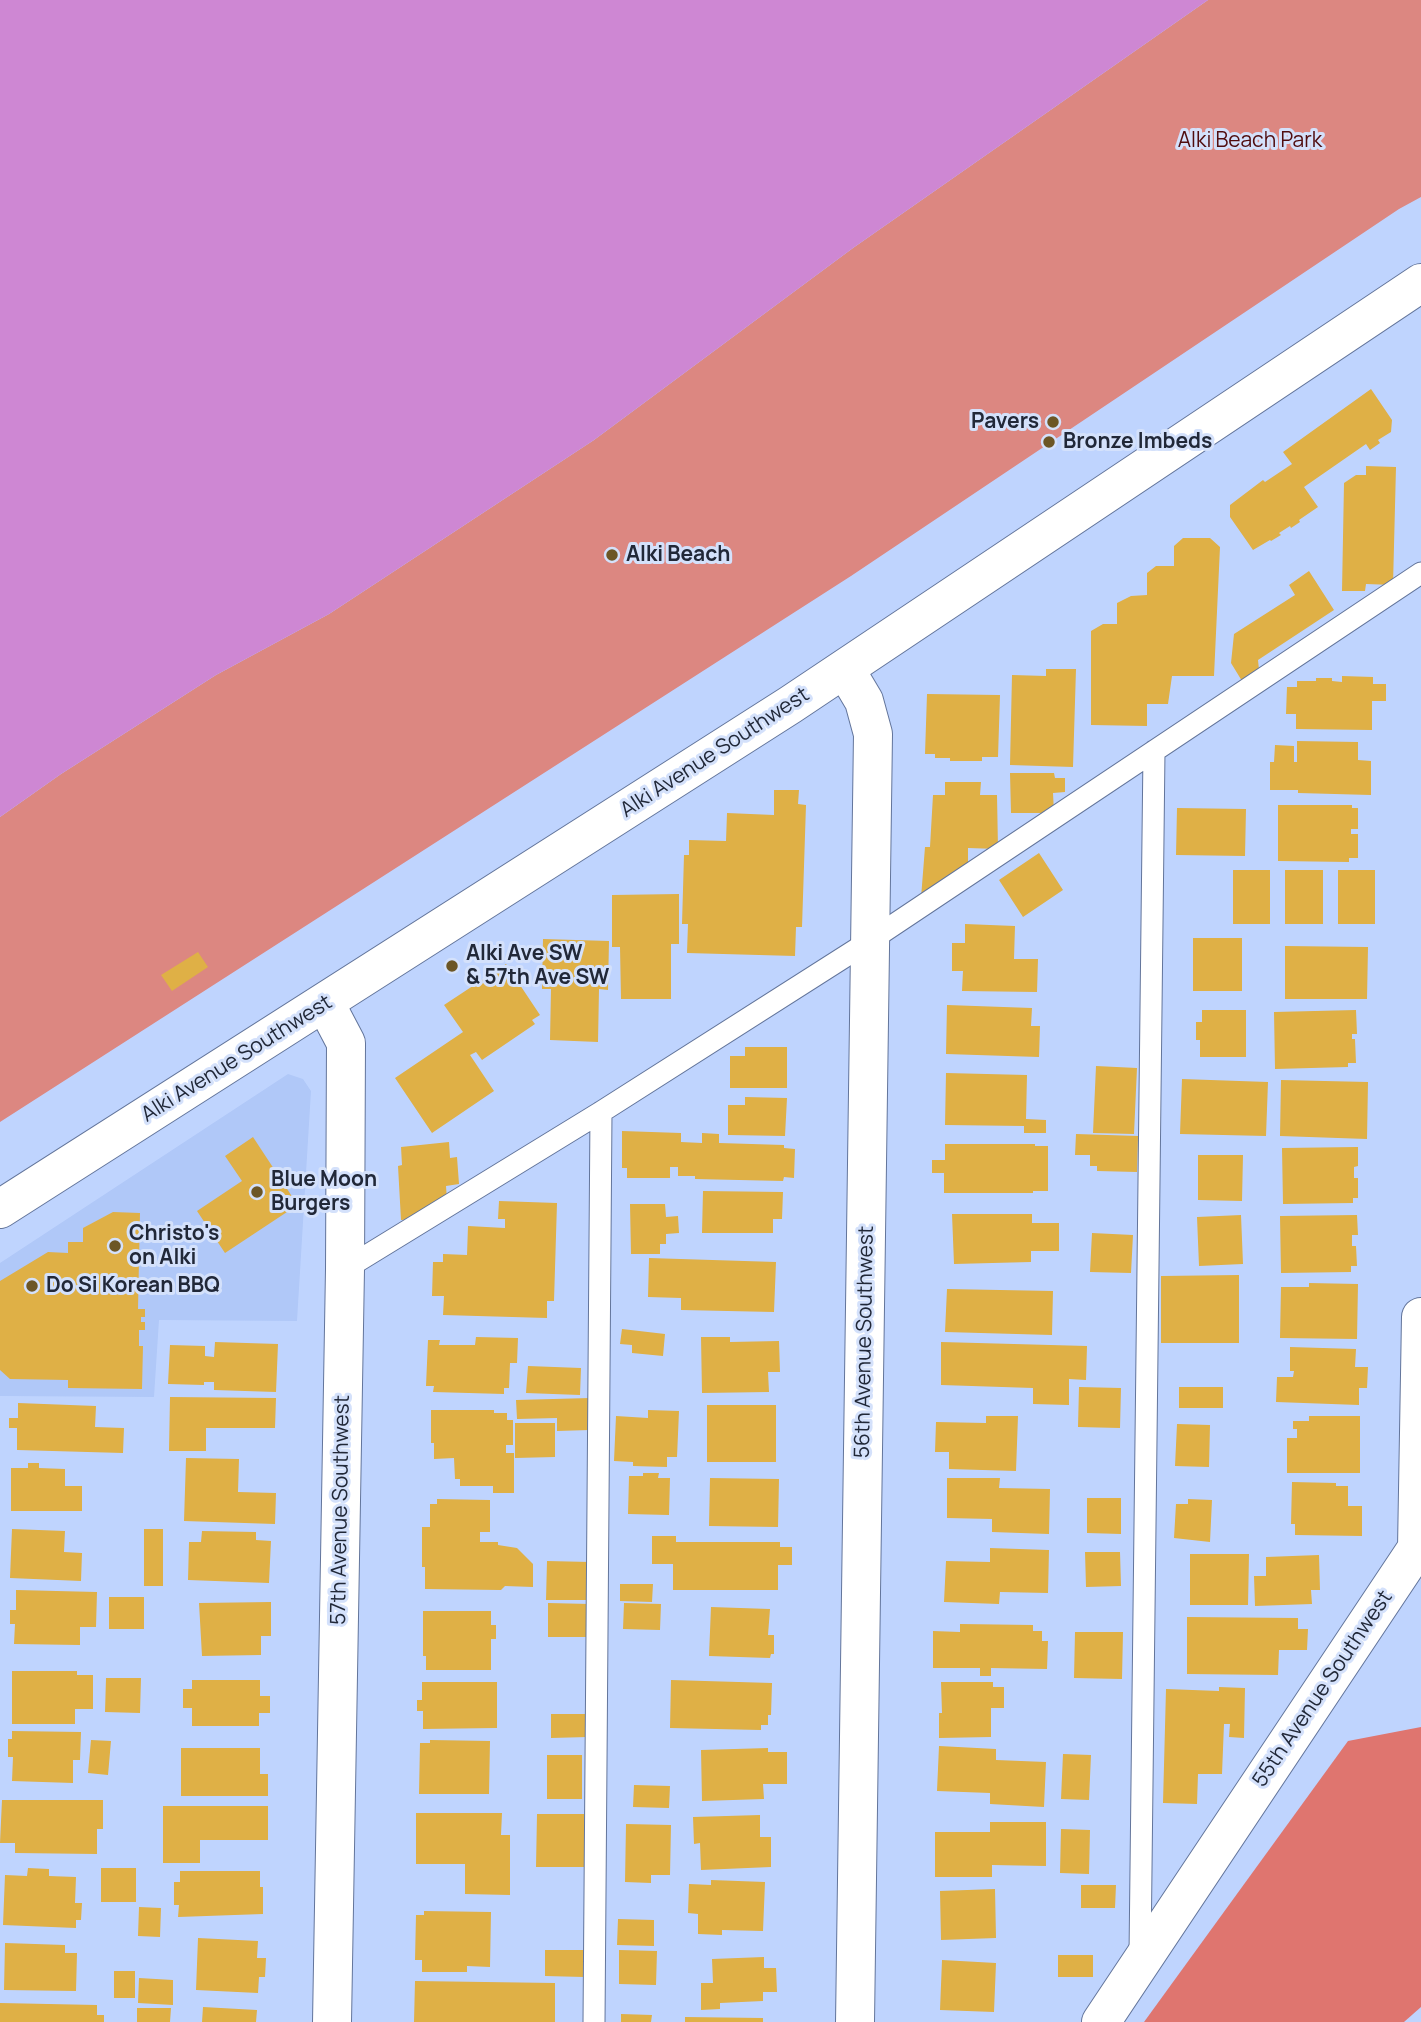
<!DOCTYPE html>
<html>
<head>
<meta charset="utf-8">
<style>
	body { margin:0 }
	canvas { display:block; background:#bfd4fe }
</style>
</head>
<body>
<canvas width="1421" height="2022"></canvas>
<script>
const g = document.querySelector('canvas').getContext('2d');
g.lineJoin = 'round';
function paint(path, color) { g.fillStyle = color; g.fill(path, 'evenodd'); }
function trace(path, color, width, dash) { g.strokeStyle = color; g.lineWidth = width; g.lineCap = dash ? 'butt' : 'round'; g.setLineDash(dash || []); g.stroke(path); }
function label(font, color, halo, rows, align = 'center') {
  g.font = font + ' Manrope,sans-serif'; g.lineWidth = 6; g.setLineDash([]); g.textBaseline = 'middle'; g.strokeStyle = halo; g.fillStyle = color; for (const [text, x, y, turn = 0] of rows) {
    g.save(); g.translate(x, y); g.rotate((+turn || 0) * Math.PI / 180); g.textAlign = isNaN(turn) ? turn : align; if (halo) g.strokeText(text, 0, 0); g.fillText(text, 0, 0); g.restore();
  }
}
const built = new Path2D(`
	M288,1074L303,1079L311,1091L297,1321L159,1320L154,1397L0,1396V1263Z`);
const green = new Path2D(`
	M1208,0H1421V197L1399,209L851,576L0,1122V817L61,774L216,675L329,614L594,440L853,248Z`);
const forest = new Path2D(`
	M1421,1727V2007L1404,2022H1144L1348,1741Z`);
const water = new Path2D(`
	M0,0H1208L853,248L594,440L329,614L216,675L61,774L0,817Z`);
const building = new Path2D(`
	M1371,389L1392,420L1391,432L1378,440L1380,443L1370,450L1366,444L1304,487L1318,507L1299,520L1300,522L1291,528L1290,526L1279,533L1281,535L1271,541L1270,540L1253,550L1230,517V505L1263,480L1265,482L1292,464L1283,452Z
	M1366,466L1396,467L1393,585L1366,584L1365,591H1342L1344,483L1356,475H1366Z
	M1183,538H1210L1220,547L1214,676H1172L1168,704H1147V726L1091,725V631L1103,624H1117V603L1131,596L1147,595V573L1156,566H1174V546Z
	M1309,571L1334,610L1258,660L1259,670L1242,681L1231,663L1234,634L1295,595L1289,585Z
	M1046,669H1076L1073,767L1010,765L1012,675L1046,676Z
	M1342,676L1373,677V684H1386V701H1372V730L1296,729V714H1286L1287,687H1297V681H1316V678H1332V681L1342,682Z
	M927,694L1000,695L998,757H982V761H950V758H935V754H925Z
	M1297,741L1358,742V760L1371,761V795L1298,793V790H1270V762H1274L1275,745L1294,746V762H1297Z
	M1010,773H1054L1055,778H1065V792L1053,793L1054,813H1011Z
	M945,782H981L980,795H997L998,849L968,848V868L921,898L925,847H930L933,795H945Z
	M774,790H799L798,804L806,805L802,927H796L795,956L687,953L688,924H682L684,855H689V840L726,841L727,813L774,815Z
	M1278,805H1352V808H1358V829H1351V834H1358V858H1349V862L1278,861Z
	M1177,808L1246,809L1245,856L1176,855Z
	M1039,853L1063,890L1023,917L999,880Z
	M1233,870H1270V924H1233Z
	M1285,870H1323V924H1285Z
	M1338,870H1375V924H1338Z
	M679,894V944H671V999H621L620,947H612V895Z
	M965,924L1015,926L1014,959H1038L1037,992L962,991L963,971H952V943H965Z
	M1193,938H1242V991H1193Z
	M543,939L609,941L608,990L599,989L598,1042L550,1040L551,989H542Z
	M1285,946L1368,947L1367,999H1285Z
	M198,952L208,967L172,991L161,975Z
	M506,964L540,1015L532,1020L535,1024L482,1060L476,1052L470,1055L494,1091L432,1133L395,1078L463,1032L444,1005Z
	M947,1005L1032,1008L1031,1026H1040L1039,1057L946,1054Z
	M1202,1010H1246V1057H1200V1040H1196V1022H1202Z
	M1356,1010L1357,1034H1352V1039H1355L1356,1063H1348V1067L1275,1069L1274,1012Z
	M745,1047H787V1088H730V1056H745Z
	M1096,1066L1137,1068L1134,1134L1093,1133Z
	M946,1073L1027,1075L1026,1119L1046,1120V1133H1024V1126L945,1125Z
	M1182,1079L1268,1082L1266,1136L1180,1134Z
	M1281,1080L1368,1082L1367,1139L1280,1136Z
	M745,1097L787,1098L785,1136L728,1135V1105H745Z
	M622,1131L681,1133V1142L702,1143V1133L719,1134V1143L784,1145V1148L795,1149L794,1178L784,1177L783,1181L695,1179V1176H678V1167H670V1178H627V1168H622Z
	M1076,1134L1138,1136L1137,1172L1097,1171V1166H1090V1155H1075Z
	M253,1137L295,1201L285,1208L287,1212L225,1253L197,1211L242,1181L225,1156Z
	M449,1142L450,1158L457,1157L459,1184L446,1186L447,1200L414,1219L401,1220L398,1166L402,1165L401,1147Z
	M945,1144H1035V1146H1048V1191H1033V1193H944V1173H932V1160H945Z
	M1358,1147V1166L1354,1167V1178H1358V1198H1353V1203L1283,1204L1282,1148Z
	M1198,1155H1243L1242,1201L1198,1200Z
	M703,1191L783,1192L782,1219H773V1233H702Z
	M499,1201L557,1203L554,1301H547V1318L443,1315L444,1296H432L433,1262H443V1254L467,1255L468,1226L505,1228V1219H498Z
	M630,1204H665L666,1217L678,1216L679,1233L666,1234V1244H660V1254H631Z
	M113,1212L140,1213L138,1309H145V1317H141V1322H145V1330H139V1346H143L142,1389L68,1388V1380L10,1379L0,1370V1281L48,1252L68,1253V1242H83V1228Z
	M952,1214H1032V1223H1059V1251H1031V1262L954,1264Z
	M1241,1215L1243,1264L1199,1266L1197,1217Z
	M1357,1215L1358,1235H1352V1246H1356L1357,1266H1351V1272L1281,1273L1280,1216Z
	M1092,1233L1133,1235L1131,1273L1090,1272Z
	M649,1258L776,1262L774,1312L681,1310V1298L648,1297Z
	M1239,1275V1343H1161V1276Z
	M1309,1283L1358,1284L1357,1339L1280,1338L1281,1287H1309Z
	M947,1289L1053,1291L1052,1335L945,1332Z
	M622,1329L665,1334L663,1356L632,1353V1345L620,1344Z
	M476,1337L518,1338L517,1363H510L509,1388H504V1394L433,1392L434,1386H426L428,1340H440L439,1345H475Z
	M701,1337H730V1342L779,1341L780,1372H768L769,1392L702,1393Z
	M215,1342L278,1344L276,1392L214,1390V1382H204V1385L168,1384L170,1345L205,1346V1356L214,1357Z
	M941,1342L1087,1346L1086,1380L1069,1379V1405L1033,1404V1388L941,1385Z
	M1290,1347L1356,1349L1355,1367H1368L1367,1388H1359V1405L1276,1402L1277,1377H1293L1294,1371H1290Z
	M528,1366L581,1368L580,1395L526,1393Z
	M1079,1387L1121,1388L1120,1428L1078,1427Z
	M1179,1387H1223V1408H1179Z
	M170,1397L276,1398L275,1428H206V1451H169Z
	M590,1398V1430L557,1431V1418L517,1419L516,1400Z
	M18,1403L96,1406L95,1427L124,1428L123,1453L17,1450V1428H9V1418H18Z
	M707,1405H776V1462H707Z
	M431,1410H494V1413H507V1420H513V1445H506V1453H514V1493H493V1486H460V1479H455L454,1458L434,1459V1443H431Z
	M648,1410L679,1411L677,1457H667V1467L633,1466V1462L614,1461L616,1416L648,1418Z
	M986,1416H1018L1016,1471L949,1469V1452H935L936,1422L986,1423Z
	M1309,1416H1360V1473H1287V1438H1297V1429H1293V1421H1309Z
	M515,1423H555V1457L515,1458Z
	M1177,1424L1210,1425L1209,1467L1175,1466Z
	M186,1458L239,1459L238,1492L276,1493L275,1524L184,1521Z
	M28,1463H39V1468L65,1469V1486H82V1511H11V1468H28Z
	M643,1473H659L658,1478H670L669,1515L628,1514L629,1476H643Z
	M710,1478L779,1479L778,1527L709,1526Z
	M947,1478H1000L999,1488L1050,1489L1049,1534L992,1532V1519L947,1518Z
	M1292,1482L1336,1483V1486H1348V1506H1362V1536L1295,1535V1524H1291Z
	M1087,1498H1121V1534L1087,1533Z
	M437,1499L490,1500V1532H480V1542H498V1545L517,1548L533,1564V1587L505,1586L501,1590L425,1589V1567H422V1527H430V1504H437Z
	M1188,1499L1212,1500L1210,1542L1174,1538L1176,1504H1188Z
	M12,1529L65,1531L64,1552L82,1553L81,1581L10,1578Z
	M144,1529H163V1586H144Z
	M202,1531L256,1532V1540L271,1541L269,1583L188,1580L189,1542H201Z
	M652,1536H676V1542H780V1547H792V1565H778V1590H673V1564H652Z
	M990,1548L1049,1550L1048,1593L1000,1592L999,1604L944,1602L946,1561L990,1562Z
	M1085,1552H1120L1121,1586L1086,1587Z
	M1190,1554H1249L1248,1605H1190Z
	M1319,1555L1320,1590H1311L1312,1604L1255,1606L1254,1576H1266V1557Z
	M547,1561L590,1562V1600H546Z
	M620,1584H653L652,1602L620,1601Z
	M16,1590L97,1592L96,1627H80V1645L14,1644L15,1624H10V1610H16Z
	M109,1597H144V1629H109Z
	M271,1602V1636H261V1655L202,1656L199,1603Z
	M548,1603L590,1604V1637H548Z
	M624,1603L661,1604L660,1630L623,1629Z
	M711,1607L770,1609L768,1635H774V1654H771L770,1658L709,1656Z
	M423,1611H491V1625H496V1639H491V1670H426V1656H423Z
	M1187,1617L1298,1618V1629H1308L1307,1650H1279L1278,1675L1187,1674Z
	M960,1624L1033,1625V1631H1042V1641H1048L1047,1669L991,1668V1676H980V1668H933V1631L960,1632Z
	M1075,1632H1123L1122,1679L1074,1678Z
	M12,1671H77V1675H93V1709H75V1724H12Z
	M106,1678H141L140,1713L105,1712Z
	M192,1680H260V1696H270V1713H259V1726H192V1708H183V1689H192Z
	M671,1680L772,1683L771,1715H768V1725H761V1730L670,1728Z
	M422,1682H497V1728L423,1729V1711H417V1700H422Z
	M941,1682H993V1687H1004V1708H991V1737L939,1738V1713H942Z
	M1219,1687L1245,1688L1244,1738L1229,1737L1230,1724H1224L1222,1774H1198L1197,1804L1163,1803L1166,1689L1219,1691Z
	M551,1714H588V1737L551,1738Z
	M12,1731L81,1732L80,1760H73V1783L12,1781L13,1757H8V1739H12Z
	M91,1740L111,1741L108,1775L88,1773Z
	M430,1740L490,1741L489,1794H419L420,1743H430Z
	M939,1746L996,1749V1760L1046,1762L1044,1807L990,1804V1793L937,1791Z
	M181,1748H260V1774H268V1796H181Z
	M768,1748V1752H787V1784H763L764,1799L702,1801L701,1750Z
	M1063,1754L1091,1755L1089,1800L1061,1799Z
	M547,1755H582V1799H547Z
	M634,1785L670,1786L669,1808L633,1807Z
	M2,1800H103V1829H97V1854L15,1853V1843H0Z
	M163,1806H268V1840H200V1863H163Z
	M416,1813H502L501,1835H510V1895L465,1894V1864H416Z
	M537,1814H584V1867H536Z
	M760,1815V1837H771V1867L701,1870L700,1843L694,1844L693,1817Z
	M990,1822H1046V1866L992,1865V1877H935V1832H990Z
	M626,1824L671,1825L670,1875H651V1883L625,1882Z
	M1061,1829L1090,1830L1089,1874L1060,1873Z
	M28,1868L49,1869V1876L76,1877L75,1903H82L81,1920H76V1928L3,1925L5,1875L27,1876Z
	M101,1868H136V1902H101Z
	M180,1871H260V1887H263V1914L178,1917L179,1905H174V1882H180Z
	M711,1880L765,1882L763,1931L722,1930V1935L698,1934V1914L688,1913L689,1884L711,1885Z
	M1081,1885H1116L1115,1908H1081Z
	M995,1889L996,1938L941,1940L940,1891Z
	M139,1907L161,1908L160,1937L138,1936Z
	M424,1911L491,1912L490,1967L467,1966V1972H422V1960H415L416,1915H424Z
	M618,1919L654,1920V1946L617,1945Z
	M198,1938L258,1941L257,1958H266L265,1977H259L258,1993L196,1990Z
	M5,1943L65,1945V1953H77L76,1991L4,1990Z
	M545,1950H584V1977L545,1976Z
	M619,1950L657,1951L656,1985L619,1984Z
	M1058,1955H1093V1977H1058Z
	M764,1957V1968H776L777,1992H763V2001L720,2003V2009L701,2010V1983H713L712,1959Z
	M942,1960L996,1963L994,2012L940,2010Z
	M114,1971H135V1998H114Z
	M139,1978L173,1980V2005L138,2003Z
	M415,1981L555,1983V2022H414Z
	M0,2003L97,2005V2015H104V2022H0Z
	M203,2007L257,2010L256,2022H202Z
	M137,2008H171L170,2022H137Z
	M621,2014L652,2015L651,2022H621Z
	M685,2017L763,2018V2022H685Z`);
const lane = new Path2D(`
	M345,1269L601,1112L871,940L1421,573
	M1140,1954L1154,751
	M594,2022L601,1112`);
const street = new Path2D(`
	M845,669L864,701L873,734L855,2022
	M325,1003L346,1043L345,1269L332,2022
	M1101,2022L1417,1548L1421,1317`);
const secondary = new Path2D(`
	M0,1209L790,705L1421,283`);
const markers = [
	[1053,422,7,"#6c5625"],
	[1049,442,7,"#6c5625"],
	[612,555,7,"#6c5625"],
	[452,966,7,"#6c5625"],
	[257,1192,7,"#6c5625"],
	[115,1246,7,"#6c5625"],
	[32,1286,7,"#6c5625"]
];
const parkNames = [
	["Alki Beach Park",1250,141]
];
const poiNames = [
	["Pavers",1039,422,"right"],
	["Bronze Imbeds",1063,442],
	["Alki Beach",626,555],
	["Alki Ave SW",466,954],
	["& 57th Ave SW",466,978],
	["Blue Moon",271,1180],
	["Burgers",271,1204],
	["Christo's",129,1234],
	["on Alki",129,1258],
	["Do Si Korean BBQ",46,1286]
];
const streetNames = [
	["Alki Avenue Southwest",715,753,-33],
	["Alki Avenue Southwest",237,1059,-32],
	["56th Avenue Southwest",865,1342,-89],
	["57th Avenue Southwest",341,1510,-89],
	["55th Avenue Southwest",1323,1689,-56]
];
paint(built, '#b0c8f8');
paint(green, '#dc8781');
paint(forest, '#df756f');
paint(water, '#ce87d3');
paint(building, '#dfb046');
trace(lane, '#63759b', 23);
trace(street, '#63759b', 40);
trace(secondary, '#63759b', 40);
trace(lane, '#fff', 21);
trace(street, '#fff', 38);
trace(secondary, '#fff', 38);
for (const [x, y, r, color] of markers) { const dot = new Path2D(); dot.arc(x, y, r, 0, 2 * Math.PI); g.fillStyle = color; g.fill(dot); trace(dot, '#d4e1fb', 2.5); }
label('21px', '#500d0f', '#d4e1fb', parkNames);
label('bold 21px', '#212838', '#d4e1fb', poiNames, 'left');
label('21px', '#212838', '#d4e1fb', streetNames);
</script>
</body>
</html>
